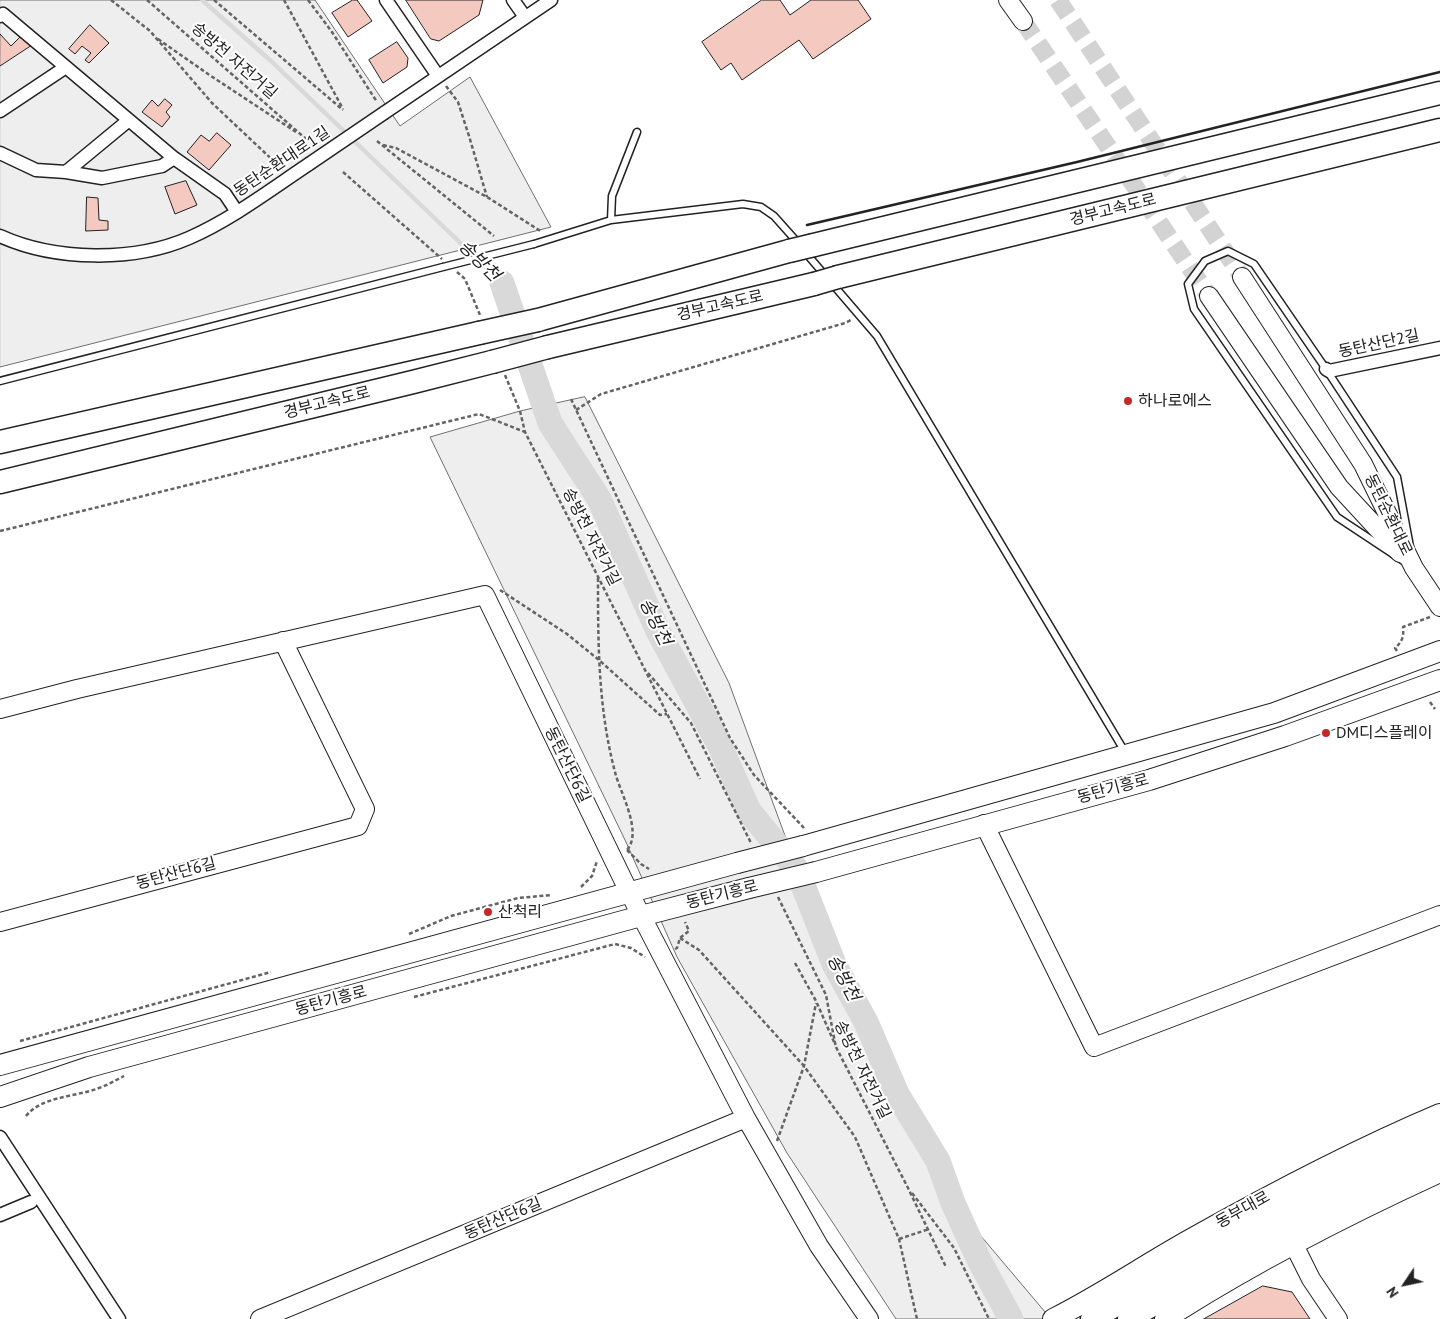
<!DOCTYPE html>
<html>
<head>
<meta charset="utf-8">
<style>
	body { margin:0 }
	#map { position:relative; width:1440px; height:1319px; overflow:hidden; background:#fff; font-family:"PT Sans",sans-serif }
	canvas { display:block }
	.north { position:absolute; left:1380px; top:1259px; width:50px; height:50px; -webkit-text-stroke:4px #fff; paint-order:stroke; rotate:236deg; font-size:14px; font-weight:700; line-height:20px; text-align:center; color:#222 }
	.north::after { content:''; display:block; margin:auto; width:18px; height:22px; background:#222; clip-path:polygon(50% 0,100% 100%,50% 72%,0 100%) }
</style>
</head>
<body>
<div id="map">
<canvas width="1440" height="1319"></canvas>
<div class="north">N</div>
</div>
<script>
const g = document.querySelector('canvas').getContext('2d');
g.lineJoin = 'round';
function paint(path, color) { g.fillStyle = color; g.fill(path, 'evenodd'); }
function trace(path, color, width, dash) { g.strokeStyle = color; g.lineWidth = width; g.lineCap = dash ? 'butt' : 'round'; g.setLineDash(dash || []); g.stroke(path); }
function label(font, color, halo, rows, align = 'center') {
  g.font = font + ' "PT Sans","Noto Sans KR",sans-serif'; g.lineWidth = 4; g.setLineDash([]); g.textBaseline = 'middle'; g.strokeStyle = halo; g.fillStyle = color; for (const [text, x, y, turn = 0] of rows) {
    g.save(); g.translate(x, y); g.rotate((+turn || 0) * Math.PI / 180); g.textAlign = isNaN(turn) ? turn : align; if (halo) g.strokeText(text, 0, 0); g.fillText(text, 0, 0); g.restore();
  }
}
const green = new Path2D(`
	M0,0H315L400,126L470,77L551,227L0,367Z
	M585,397L729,683L806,893L953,1203L1051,1319H896L787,1153L677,957L626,842L430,437L520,411Z`);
const stream = new Path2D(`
	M202,0L271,61L502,283`);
const river = new Path2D(`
	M502,283L550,423L599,499L658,631L720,746L749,811L797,870L834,964L866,1022L897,1094L938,1161L953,1203L979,1260L1011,1319`);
const building = new Path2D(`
	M353,0H357L372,21L348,37L332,13Z
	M406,0H483L479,15L439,41L431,39Z
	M762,0H780L790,15L811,0H858L871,19L813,59L799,40L742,80L731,63L721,70L702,42Z
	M90,25L109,43L89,63L85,60L91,53L82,46L75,54L69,49Z
	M0,34L11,46L21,36L32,45L0,66Z
	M397,42L408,58L407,67L383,83L369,60Z
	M165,99L172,105L166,112L170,117L162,127L142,112L152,100L158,106Z
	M217,133L231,145L209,170L187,152L201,135L209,141Z
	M186,181L197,205L175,214L165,187Z
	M87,197L98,198L99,220L108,221V230L86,231Z
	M1263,1286L1292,1292L1310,1319H1204Z`);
const secondaryTunnel = new Path2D(`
	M1058,0L1242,277
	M1023,21L1209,296`);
const path = new Path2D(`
	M111,0L150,31L212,103L280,167
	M147,0L306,139
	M214,0L343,110
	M284,0L343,109
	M308,0L332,32L377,102
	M158,39L208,74L296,132
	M446,86L458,102L469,136L487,197
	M377,141L494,236
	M383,145L396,148L487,197L542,232
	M343,172L442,259
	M457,272L465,279L480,315
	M505,375L520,411L525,432L700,779
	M571,399L730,738L754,775L804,828
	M576,410L601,394L845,323L851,320
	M0,531L479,414L525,432
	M598,578C598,643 598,708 615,772C620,793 644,833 626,851
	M500,590L567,634L599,660L660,715L667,714
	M1397,651L1395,648C1402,642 1404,637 1403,627L1430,617
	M648,673L691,723L751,843
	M1430,702L1435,709
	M627,850L641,864L649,869
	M581,887L592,876L597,861
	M778,897L826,995L836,1048
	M409,934L451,916L518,898L552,895
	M680,938L699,950L804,1066L855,1137L899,1239L917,1319
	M675,949L677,948L680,938L689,931L685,922
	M795,963L816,1001L834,1042
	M414,997L615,944L631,948L645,957
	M20,1041L271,972
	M836,1047L908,1188L946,1267
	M26,1116C42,1096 76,1097 99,1088C108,1085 116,1080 124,1076
	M777,1141L804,1066L816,1003
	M912,1193L954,1248L989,1319
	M899,1239L929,1229`);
const lane = new Path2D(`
	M637,132L612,196L611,220L743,204L761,207L774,216L799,244
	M534,244L611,220
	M1228,251L1254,264L1326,369L1397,477L1414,568L1337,517L1194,309L1188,284L1205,261Z
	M805,252L877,336L1125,752
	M0,381L443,267`);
const street = new Path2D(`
	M386,0L438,76
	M513,0L525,17
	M0,16L3,14L174,158L225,194L237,212
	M0,111L66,67
	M384,113L551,0
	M0,153L36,170L66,172L129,120
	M66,172L102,178L162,166L174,158
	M0,236C55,261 134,262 189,238C232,219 270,190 309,164
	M1326,369L1329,371L1440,348
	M0,1137L119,1319
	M0,1215L31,1202`);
const secondary = new Path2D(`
	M1008,0L1023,21
	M1242,277L1363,464L1414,568L1440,607
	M1209,296L1339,487L1400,553
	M0,709L77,689L485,595L629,892L746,1118L819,1246L869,1319
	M984,824L1094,1047L1440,915
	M0,922L358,826L365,809L283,641
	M1294,1245L1311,1279L1338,1319
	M260,1319L746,1118`);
const primary = new Path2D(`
	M803,846L1274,713L1440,651
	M816,872L1149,780L1285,736L1440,680
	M0,1065L737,863
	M0,1097L89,1067L641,916L749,888
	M1053,1319C1101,1295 1146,1264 1193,1238C1273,1193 1355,1150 1440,1114
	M1165,1319C1252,1263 1346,1215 1440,1172`);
const highway = new Path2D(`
	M814,245L1440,93
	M838,277L1440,130
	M538,320L789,251
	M548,347L814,284
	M0,442L479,333
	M0,482L413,382L492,362
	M1092,1319C1130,1297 1168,1274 1206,1252C1282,1209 1360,1170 1440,1135
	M1129,1319C1229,1258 1332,1201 1440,1154`);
const laneBridge = new Path2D(`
	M443,267L534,244`);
const streetBridge = new Path2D(`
	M309,164L384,113`);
const primaryBridge = new Path2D(`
	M737,863L803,846
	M749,888L816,872`);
const highwayBridge = new Path2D(`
	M789,251L814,245
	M814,284L838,277
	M479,333L538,320
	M492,362L548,347`);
const wall = new Path2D(`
	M807,225L1077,162L1440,72`);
const markers = [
	[1128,401,5,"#c62828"],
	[1326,733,5,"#c62828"],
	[488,912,5,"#c62828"]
];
const streetNames = [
	["송방천 자전거길",234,61,41],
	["동탄순환대로1길",282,162,-34],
	["경부고속도로",1113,210,-14],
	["경부고속도로",720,306,-13],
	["동탄산단2길",1379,344,-12],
	["경부고속도로",327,403,-14],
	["동탄순환대로",1388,515,64],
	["송방천 자전거길",591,537,63],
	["동탄산단6길",567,765,64],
	["동탄기흥로",1113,789,-15],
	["동탄산단6길",176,874,-15],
	["동탄기흥로",722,895,-14],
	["동탄기흥로",331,1001,-15],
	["송방천 자전거길",862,1070,64],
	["동부대로",1243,1210,-29],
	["동탄산단6길",503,1219,-23]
];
const poiNames = [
	["하나로에스",1138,401],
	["DM디스플레이",1336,733],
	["산척리",498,912]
];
const waterNames = [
	["송방천",479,261,45],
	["송방천",655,622,64],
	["송방천",843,978,63]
];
paint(green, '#eee');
trace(green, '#6f6f6f', 1);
trace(stream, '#d9d9d9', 4.5);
trace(river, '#d9d9d9', 25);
paint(building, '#f3c9c0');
trace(building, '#222', 1);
trace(secondaryTunnel, '#d3d3d3', 18, [18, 9]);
trace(lane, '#222', 9);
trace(street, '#222', 15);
trace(secondary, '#222', 20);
trace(primary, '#222', 22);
trace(highway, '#222', 25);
trace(path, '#646464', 2.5, [4, 2.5]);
trace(lane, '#fff', 6);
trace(street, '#fff', 12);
trace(secondary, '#fff', 18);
trace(primary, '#fff', 20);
trace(highway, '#fff', 22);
trace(laneBridge, '#222', 9, []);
trace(streetBridge, '#222', 15, []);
trace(primaryBridge, '#222', 22, []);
trace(highwayBridge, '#222', 25, []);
trace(laneBridge, '#fff', 6);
trace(streetBridge, '#fff', 12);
trace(primaryBridge, '#fff', 20);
trace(highwayBridge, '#fff', 22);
trace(wall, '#222', 2.5);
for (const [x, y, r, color] of markers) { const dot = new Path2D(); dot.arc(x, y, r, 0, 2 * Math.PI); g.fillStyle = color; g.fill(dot); trace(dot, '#fff', 2); }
label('16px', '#222', '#fff', streetNames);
label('16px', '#222', '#fff', poiNames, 'left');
label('italic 18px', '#222', '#fff', waterNames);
</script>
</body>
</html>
